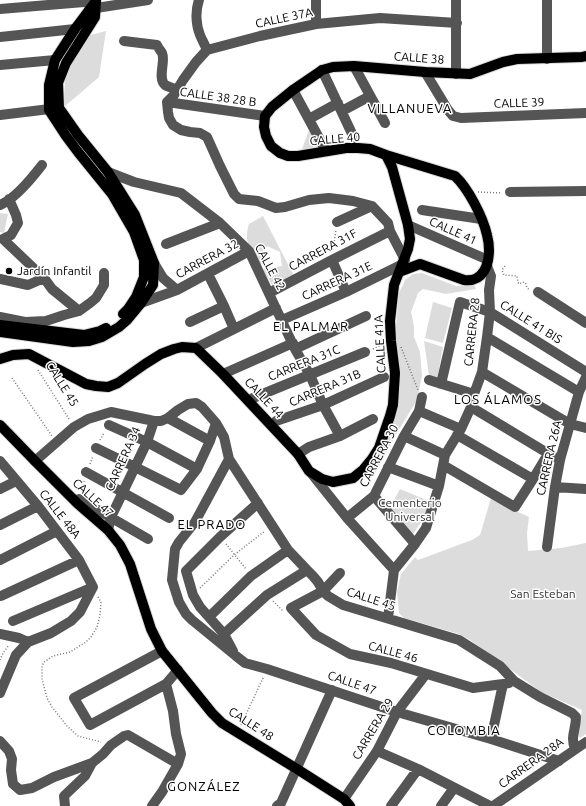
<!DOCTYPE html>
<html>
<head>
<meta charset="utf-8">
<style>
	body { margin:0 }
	canvas { display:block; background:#fff }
</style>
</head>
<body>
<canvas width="586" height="806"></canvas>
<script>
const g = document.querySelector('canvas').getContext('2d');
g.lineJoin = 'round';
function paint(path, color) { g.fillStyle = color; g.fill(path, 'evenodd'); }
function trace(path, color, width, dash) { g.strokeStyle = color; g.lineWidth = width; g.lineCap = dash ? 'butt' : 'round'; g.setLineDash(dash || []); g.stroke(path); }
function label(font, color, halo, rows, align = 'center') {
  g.font = font + ' Ubuntu,sans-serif'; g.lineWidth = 3; g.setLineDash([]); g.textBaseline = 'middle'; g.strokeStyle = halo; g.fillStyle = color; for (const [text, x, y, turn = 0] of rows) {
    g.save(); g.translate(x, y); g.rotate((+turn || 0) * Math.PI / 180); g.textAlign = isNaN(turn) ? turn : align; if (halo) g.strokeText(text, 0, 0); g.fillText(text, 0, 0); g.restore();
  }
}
const green = new Path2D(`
	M106,31L99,77L64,107L65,77L87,36Z
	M310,127L322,145L301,152Z
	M0,213L8,214L4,233L0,232Z
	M263,216L294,276L273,287L263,269L282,266L280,252L267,246L262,255L266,261L260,265C251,250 243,242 249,224Z
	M422,273L456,286H464L474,284L476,289L446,294L423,289L418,293L411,312L414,326V337L420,352L422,376L417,400L394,438L374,475L370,471L382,451L399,373V358L394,345L399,293L405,280L413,274Z
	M433,302L452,308L443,343L425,338Z
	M424,341L443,347L437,380L429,376Z
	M400,489L429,501L426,514L412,536L388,511Z
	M491,498L505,506L529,517L527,533L528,551L561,548L586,543V734L580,738L577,734L582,710L541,692L506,666L470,640L459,634L404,618L399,613L397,592L401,574L415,557L418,560L472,540L480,535Z`);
const path = new Path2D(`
	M478,192L502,193
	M333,250L336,230
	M505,266L502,270L504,275L517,276L518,282L519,284L524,282L526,284L527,288L530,290
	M401,347L418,390
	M373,349L382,345
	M38,370L69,419
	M12,378L52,436
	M100,440L104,433
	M90,464L93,456
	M82,491L84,481
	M226,544L246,569
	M200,588L234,555L265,531
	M98,597L101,602L100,615L97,627L91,637L86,642L70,652L53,656L44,662L42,666V679L47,698L52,707L67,726L78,736L101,742
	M273,601L283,611
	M0,660L3,653L9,645
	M241,725L264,676`);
const minor = new Path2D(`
	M199,0C195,11 196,25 200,35C202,40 205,45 207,50
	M0,9L96,1
	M89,10L96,8L148,0
	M316,24V0
	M0,37L75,29
	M124,41L157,45C158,48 161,51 162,53C166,62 157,77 165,85C168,87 174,88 177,90
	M547,59V0
	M0,65L55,60
	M354,66L385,123
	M322,70L354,138
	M425,72L448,110L453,116L461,118L586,113
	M456,74V0
	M293,90L326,151
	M167,102L168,112L169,118L173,125L181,130L190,132L200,133L207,137L220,166L234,194L239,199L258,201L276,208L285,207L309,200L329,198L353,201L372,206L388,223L390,231L405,260
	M167,102L174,95L183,80L196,62L207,50L260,36L316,24L380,18L457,23
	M167,102L265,116
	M342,111L370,96
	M0,115L58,108
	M309,119L338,103
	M108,172L134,182L181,193L220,223L249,251L295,349L310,375L323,405L340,436L309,447L298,454
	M510,192L586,191
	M0,205C15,199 32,178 42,165
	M422,210L481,219
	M337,222L372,206
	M408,225L488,260
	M3,239L44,278L52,289L79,311
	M3,239L11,235L18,223L16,215L9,199
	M166,244L220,223
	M332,260L346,292
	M154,263L163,278L177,290
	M208,274L224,306L234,329
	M0,279L28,285L44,278
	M538,292L586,323
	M269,293L332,260L390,231
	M141,303L177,290L249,251
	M0,317L25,322L46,321L64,315L79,311L90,303L96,298L104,285V273
	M282,320L346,292L403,264
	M190,322L224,306
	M487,337L579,392
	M196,348L276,308
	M295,349L366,316
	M482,372L570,424L586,428
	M223,374L293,343
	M429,380L474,394
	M441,384L460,302L490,312L586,372
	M253,398L365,352
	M471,407L554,457
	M419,411L461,429
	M168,418L210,441
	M276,421L323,405L384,377
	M109,425L147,442L197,469
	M457,435L533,479
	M340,436L373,419
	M404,436L445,455
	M96,448L135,467L181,490L197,469L210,441L216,423
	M229,459L195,522L179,542L175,549L172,580L179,602L186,614L192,620L236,656L245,663L267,669L397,712L491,739L559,761
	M0,461L38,506L79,560L93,587
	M35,461L74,427L88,419L111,412L154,421H161L168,418L178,410L188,404L196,403L202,407L216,423L224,437L229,459L288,550L307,570L313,576L318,582L323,591L328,596L343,605L459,640L500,666L514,681L540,697L572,713L576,717C576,730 570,736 575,749
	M443,465L515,507L533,479L548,454
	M388,467L439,486
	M86,472L169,518
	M311,473L347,518L394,570
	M555,487L586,489
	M0,489L16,481
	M374,496L415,544
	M79,499L148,539
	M347,518L374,496L404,436L419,411L422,397
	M0,525L38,506
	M108,530L111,517L147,442L154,421
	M547,547L555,487L560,460L579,392L586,377
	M0,560L57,531
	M340,573L323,591L291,608L316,635L350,654L391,663L473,688L503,684
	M1,596L79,560
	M209,617L251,576L288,550
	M388,618L394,570L415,544L426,528L439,486L445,455L461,429L471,407L474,394L482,372L487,337L490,312L489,290L491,276L487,266
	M13,621L93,587
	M0,634L19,638L28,642
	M224,634L267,595L307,570
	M162,651L74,698L90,725L166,684L178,670
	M233,651L224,634L200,607L193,595L186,571L220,537L258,503
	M0,693L16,655L28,642L51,633L71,621L80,612L93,587
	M491,739L503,684L509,683
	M0,741L9,751L12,759L11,770L13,784L20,790L32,788L54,777L92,763L103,754L111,745L124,736L128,735L178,764
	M377,751L418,769L490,806
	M344,799L377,751L397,712L426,674
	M65,806L64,796L85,776L92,763
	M152,806L162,792L178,764L181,754L176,734L173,711L166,684
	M277,806L281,803L332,690
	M391,806L418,769
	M441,806L454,788
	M493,806L586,742`);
const major = new Path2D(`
	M96,1L75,29L55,60L49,85V110L66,136L78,152L112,194L134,232L144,260V277L136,297L128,309L123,314
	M399,272L420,264L464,280C473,281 479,279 484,271C490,261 490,246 487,235C483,217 468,188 455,176L386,155L370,149L358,148H346L298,156H288L280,153L271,146L266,136L264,127L265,116L272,107L293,90L318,73L322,70L333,67L354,66L425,72L470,74L503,62L517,59L582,57L586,56
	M0,325L84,335L100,331L106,328
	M0,332L73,342L89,341L102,337L119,327L127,320L141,303L153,285L154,263L135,215L108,172L78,135L59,108L58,83L66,63L95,17L96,0
	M0,359L13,355L29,354L86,384L96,386L108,387L118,383L145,364L161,354L174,349L182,347L196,348L223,374L298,454L309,471L322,479L333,482L353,478L363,470L372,459L379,448L390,416L393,405L395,373L391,341L390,321L394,285L408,249L410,239L408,225L392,167L386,155
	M0,425L35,461L78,504L108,530L120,545L130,564L151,629L162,651L212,713L222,723L297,769L344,799L350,806`);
const markers = [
	[9,271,4,"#000"]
];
const streetNames = [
	["CALLE 37A",284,18,-12],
	["CALLE 38",419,58,4],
	["CALLE 38 28 B",218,97,8],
	["CALLE 39",519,103,-2],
	["CALLE 40",335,139,-5],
	["CALLE 41",453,231,24],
	["CARRERA 31F",323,250,-28],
	["CARRERA 32",207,259,-28],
	["CALLE 42",270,267,62],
	["CARRERA 31E",337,281,-25],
	["CALLE 41 BIS",531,322,32],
	["CARRERA 28",472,332,-84],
	["CALLE 41A",380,344,-93],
	["CARRERA 31C",304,363,-22],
	["CALLE 45",62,384,58],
	["CARRERA 31B",325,388,-23],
	["CALLE 44",264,398,47],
	["CARRERA 30",379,456,-62],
	["CARRERA 26A",549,458,-77],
	["CARRERA 34",123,459,-66],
	["CALLE 47",93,498,43],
	["CALLE 48A",60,514,52],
	["CALLE 45",371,599,18],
	["CALLE 46",393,652,15],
	["CALLE 47",352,683,19],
	["CALLE 48",251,724,33],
	["CARRERA 29",373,729,-59],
	["CARRERA 28A",531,763,-36]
];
const poiNames = [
	["Jardín Infantil",17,271]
];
const parkNames = [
	["Cementerio",410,503],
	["Universal",410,517],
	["San Esteban",543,594]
];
const neighbourhoodNames = [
	["VILLANUEVA",410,109],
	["EL PALMAR",311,327],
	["LOS ÁLAMOS",498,400],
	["EL PRADO",212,525],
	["COLOMBIA",464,731],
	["GONZÁLEZ",204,787]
];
paint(green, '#dcdcdc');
trace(major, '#dbdbdb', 12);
trace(path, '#777', 1.5, [1, 2]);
trace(minor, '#555', 10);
trace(major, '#000', 10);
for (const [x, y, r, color] of markers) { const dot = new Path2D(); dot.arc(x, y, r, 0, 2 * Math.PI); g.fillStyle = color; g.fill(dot); trace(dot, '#fff', 1.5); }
label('12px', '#000', '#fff', streetNames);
label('12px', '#000', '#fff', poiNames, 'left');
label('12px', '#333', '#fff', parkNames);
g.letterSpacing = '1px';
label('13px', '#000', '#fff', neighbourhoodNames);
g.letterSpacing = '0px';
</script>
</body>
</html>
